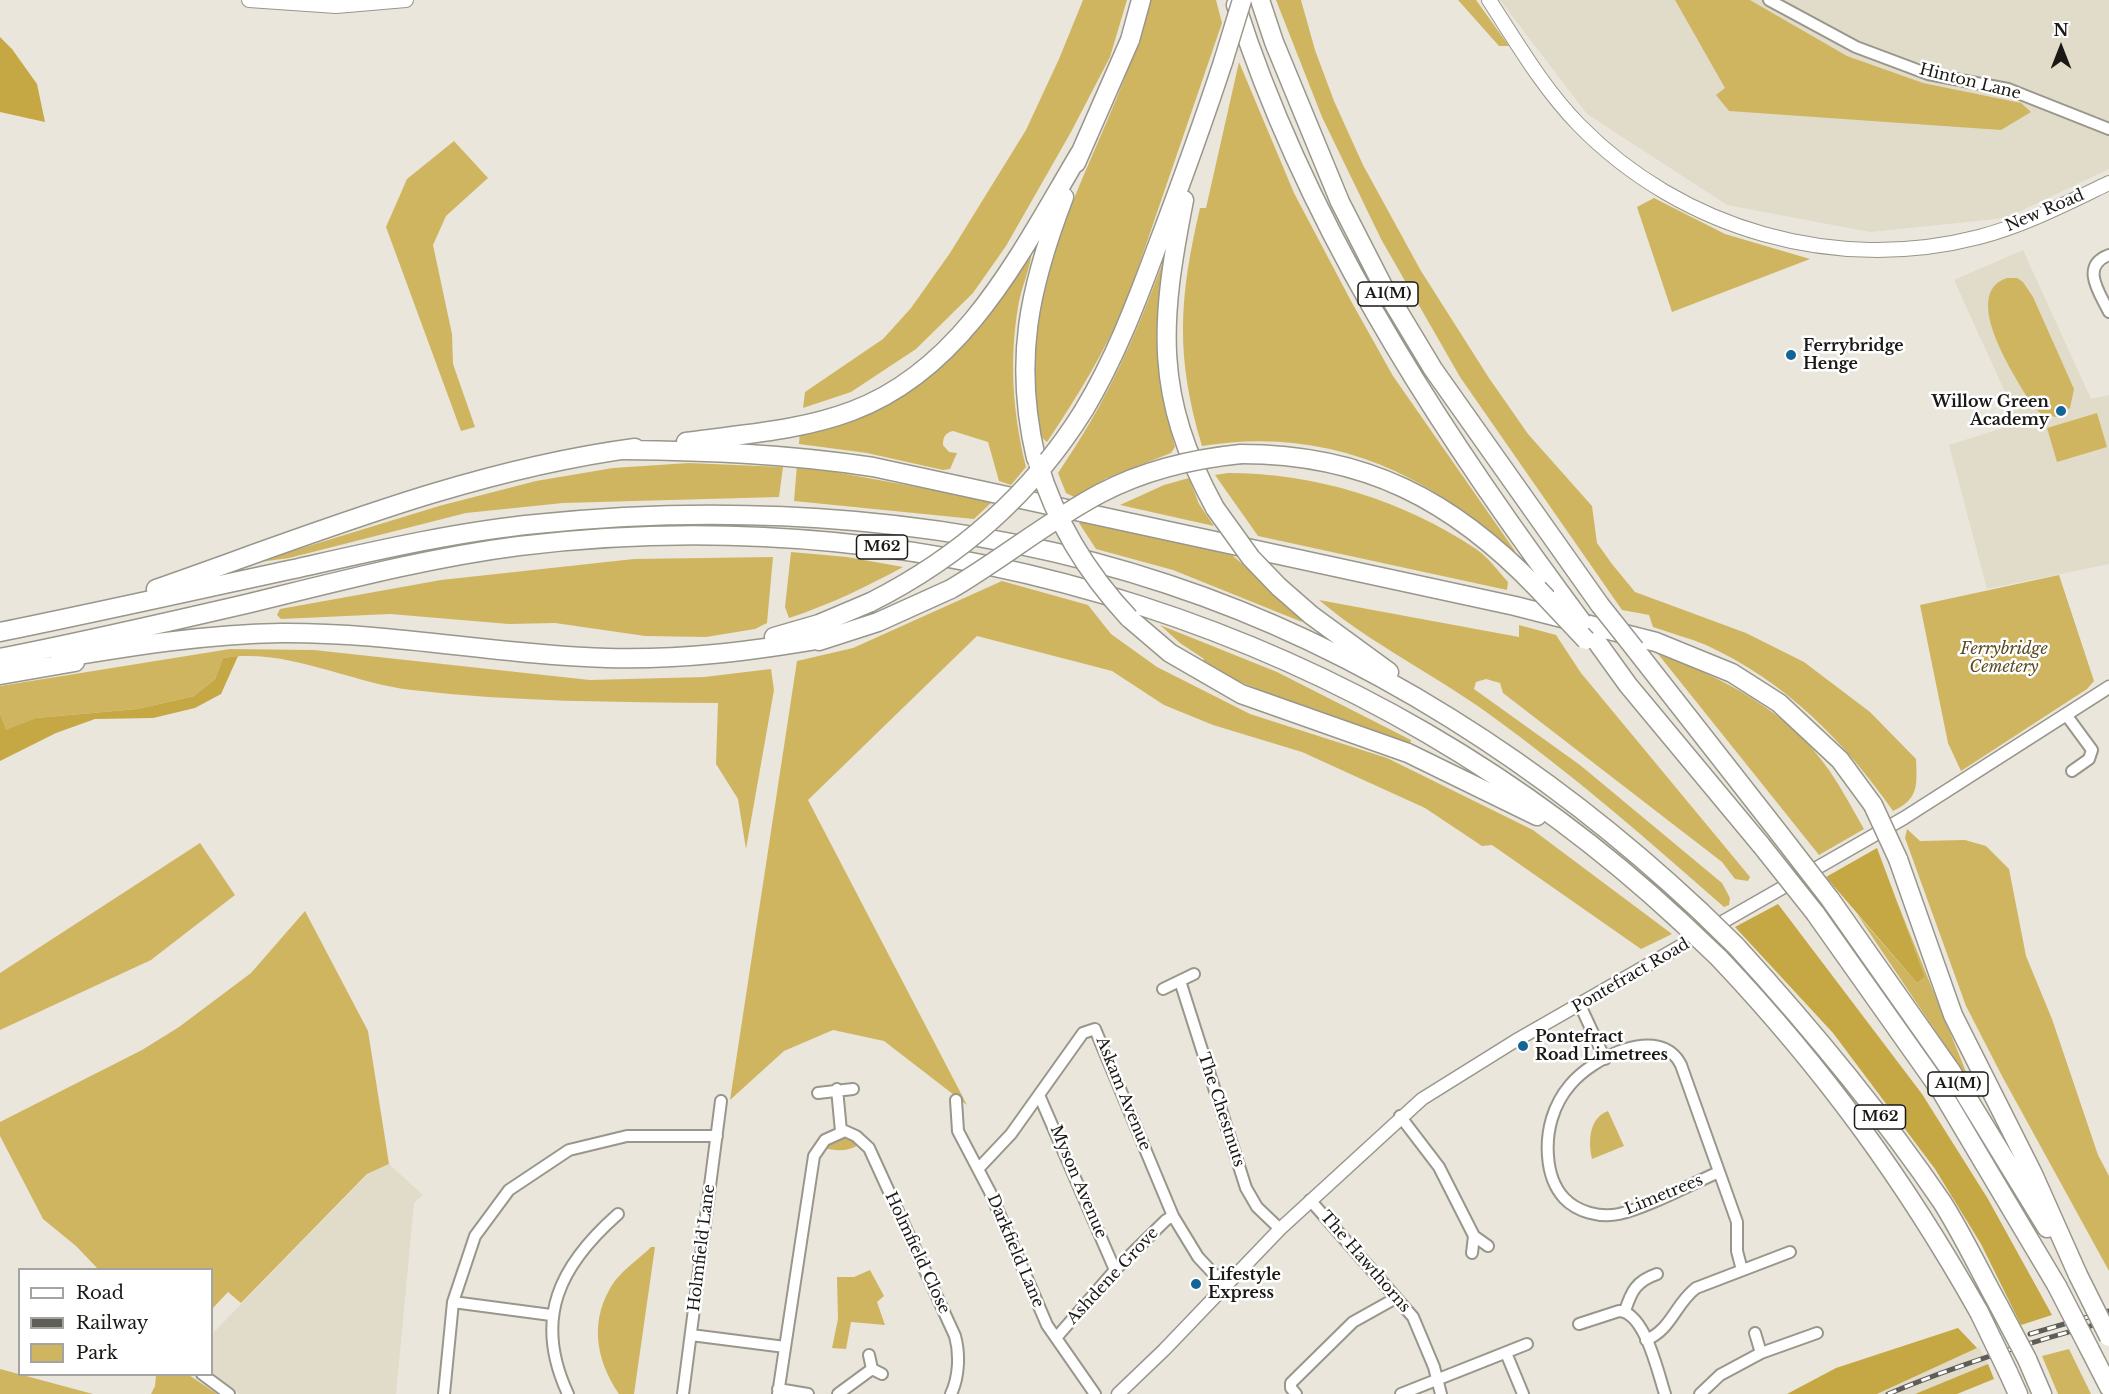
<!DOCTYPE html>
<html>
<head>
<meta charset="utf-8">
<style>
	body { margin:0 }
	#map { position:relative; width:2109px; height:1394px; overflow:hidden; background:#eae6db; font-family:"Libre Baskerville",serif }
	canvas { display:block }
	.legend { position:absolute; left:18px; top:1268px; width:195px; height:108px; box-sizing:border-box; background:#fff; border:2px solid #a3a3a1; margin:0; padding:8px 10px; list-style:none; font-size:18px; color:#1a1915 }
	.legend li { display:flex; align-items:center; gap:12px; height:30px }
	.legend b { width:30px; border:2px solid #a3a3a1 }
	.north { position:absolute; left:2031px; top:18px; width:60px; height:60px; -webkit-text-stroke:4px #fff; paint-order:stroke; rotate:0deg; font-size:16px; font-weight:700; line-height:24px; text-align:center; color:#1a1915 }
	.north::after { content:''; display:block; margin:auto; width:21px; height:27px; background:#1a1915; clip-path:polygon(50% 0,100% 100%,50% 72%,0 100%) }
</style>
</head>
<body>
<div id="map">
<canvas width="2109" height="1394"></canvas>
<ul class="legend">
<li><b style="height:8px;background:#fff"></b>Road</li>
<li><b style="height:8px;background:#5f5d57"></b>Railway</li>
<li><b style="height:16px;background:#d0b561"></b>Park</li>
</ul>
<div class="north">N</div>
</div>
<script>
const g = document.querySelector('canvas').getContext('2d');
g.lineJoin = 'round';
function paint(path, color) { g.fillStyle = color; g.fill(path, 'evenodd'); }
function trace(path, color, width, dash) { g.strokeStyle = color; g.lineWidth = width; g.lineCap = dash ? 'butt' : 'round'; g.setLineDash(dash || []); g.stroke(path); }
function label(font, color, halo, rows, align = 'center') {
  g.font = font + ' "Libre Baskerville",serif'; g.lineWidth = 5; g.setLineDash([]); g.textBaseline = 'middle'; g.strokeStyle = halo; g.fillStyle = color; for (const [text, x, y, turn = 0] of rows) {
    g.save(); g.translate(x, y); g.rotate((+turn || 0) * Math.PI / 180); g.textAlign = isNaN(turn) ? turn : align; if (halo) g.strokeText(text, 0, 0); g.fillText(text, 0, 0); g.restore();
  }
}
const built = new Path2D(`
	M1500,0H2109V169L2006,218L1870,232L1727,205L1587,114Z
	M2023,250L2091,399L2109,395V564L1987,589L1949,445L2019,423L1954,280Z
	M389,1164L423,1195L414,1203L396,1394H240L212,1373V1334L368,1174Z
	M1979,1347L1988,1364L1915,1394H1877Z`);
const green = new Path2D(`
	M1083,0H1127L1110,57L1071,132L1006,246L973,293L916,349L851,392L803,408L805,392L883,339L911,308L950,253L1026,130L1059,59Z
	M1150,0H1216L1222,23L1127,300C1105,351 1078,396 1047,442C1035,434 1036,413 1035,400C1023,251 1116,138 1150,0Z
	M1276,0H1301L1315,50L1334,101L1363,165L1421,271L1489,378L1528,434L1592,506L1597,543L1612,564L1635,592L1746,633L1804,662L1870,712L1916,759C1917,785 1919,799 1893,811C1843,740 1786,682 1706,645C1689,638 1670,633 1653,627L1649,615L1622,610L1460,377L1381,239L1322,117Z
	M1458,0H1476L1509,46H1499Z
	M1675,0H1750L1847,56L1923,83L2021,103L2031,112L2001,130L1729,111L1716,95L1725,88Z
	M1239,62L1294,193L1351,301L1393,376L1515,551L1514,555C1427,470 1324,426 1202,446C1175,356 1179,298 1200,208H1206Z
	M454,141L488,178L446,216L433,245L452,334L453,364L475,427L461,431L386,227L407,179Z
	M1654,198L1725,234L1810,259L1672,312L1637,207Z
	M1032,249C1031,268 1021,287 1018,307C1009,362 1013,414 1026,467L1011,485L999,481L988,442L953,431C945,433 943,437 943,445L949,452L957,453L950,469L943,470L867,453L799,444L800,431L887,401Z
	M1167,251C1164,270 1160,289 1158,307C1153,354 1164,402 1175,447L1171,453L1107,478L1074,497L1066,493L1058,473C1109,398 1136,336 1167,251Z
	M2007,278H2017L2023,282L2033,297L2074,389L2070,408L2056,417L2041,414L2032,405C2018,381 1958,294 2007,278Z
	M2097,413L2107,447L2057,462L2047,428Z
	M689,463L783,467L779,497L563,503L466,513L289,558L253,563L439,506L536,481L613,468Z
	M797,465L993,501L974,519L794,501Z
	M1228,473C1315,473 1403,500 1476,549C1488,557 1498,571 1508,582L1507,590L1258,536L1215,475Z
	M1189,478L1199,504L1214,526L1120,505L1164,485Z
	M1085,521L1232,555L1300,614L1302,622L1173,570L1096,549L1079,523Z
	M791,552L847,557L903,567C866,587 829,605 789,618L785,607Z
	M773,557L767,623L755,629L706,637L645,636L555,623L509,624L390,614L281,619L277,615L280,609L441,580L634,559Z
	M2059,575L2094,681L2087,689L1961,771L1948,743L1920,605Z
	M1002,581L1088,605L1111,634L1157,667L1250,714L1387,758L1533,830L1672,934L1641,949L1492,845L1482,846L1425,808L1302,752L1213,725L1164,705L1112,671L977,636L808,800L967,1105L884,1041L833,1030L784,1051L730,1100L797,661L853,648Z
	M1319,600L1519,637V625L1556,635L1581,673L1750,877L1748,881L1735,879L1722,862L1503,693L1500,683L1486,679L1476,682L1474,689L1580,765L1722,883L1730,898L1729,905L1724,907C1648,840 1571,773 1489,714C1434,674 1371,644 1319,600Z
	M1160,625L1277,672L1411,740L1410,745C1340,717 1269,698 1201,664L1204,659L1180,643Z
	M230,649L314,650L590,680L704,677L771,669L774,690L746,849L738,799L716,764L718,703C616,702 513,702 412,690C350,683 286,647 223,658L215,679L194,696L137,709L36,718L6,731L0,713V686Z
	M1658,654C1723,677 1789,712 1829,770C1842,789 1853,810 1864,829L1819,855Z
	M1907,829L1920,841L1965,840L1986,846L2009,869L2026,956L2052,1019L2098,1155L2109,1176V1271L2002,1076L1966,1006L1905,838Z
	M200,843L235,895L151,960L0,1030V973Z
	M1895,897L1971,1084L1857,914L1917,983L1925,977Z
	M305,911L368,1031L389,1164L367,1174L241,1303L228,1292L212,1309V1270L98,1269L76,1246L43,1219L0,1136V1122L142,1050L179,1027L251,973Z
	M1608,1111L1624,1146L1592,1159C1588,1141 1589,1118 1608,1111Z
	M842,1136L852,1138L860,1144C848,1152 837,1151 823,1148L826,1143Z
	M651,1247H655L634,1394H619C595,1359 589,1319 614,1282C624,1269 640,1258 651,1247Z
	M870,1270L884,1296L877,1302L885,1325L851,1322L846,1349L832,1348L838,1319L837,1277H854Z
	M2069,1349L2091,1394H2058L2042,1356Z
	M0,1369L93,1394H0Z
	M156,1375H189L217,1394H151L155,1386Z`);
const forest = new Path2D(`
	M0,37L12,49L37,84L45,122L0,112Z
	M238,656L221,694L195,708L153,718L95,719L56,733L0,761V713L6,730L36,718L137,709L194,696L215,679L223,658Z
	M1877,848L1925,977L1917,983L1826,877Z
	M1778,904L1922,1094L1988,1199L2052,1315L2021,1325L1981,1244L1935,1169L1833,1033L1735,927Z
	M1958,1328L1977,1348L1877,1394H1787L1836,1368Z
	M1988,1364L1994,1379L1957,1394H1915Z`);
const minor = new Path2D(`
	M1769,0L1856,47L1928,74L2008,89L2109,129
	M2109,255C2080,266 2099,292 2109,312
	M2067,716L2092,750L2089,759L2072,771
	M1180,981L1246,1188L1257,1207L1280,1229
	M1163,989L1194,974
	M1580,1005L1605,1059
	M837,1089L841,1131
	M818,1093L853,1089
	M1039,1095L1115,1270
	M956,1100L958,1131L990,1192L1047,1325L1095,1394
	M1400,1116L1439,1167L1474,1236L1488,1246
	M978,1169L1011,1134L1083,1033L1095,1029L1173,1216L1198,1257L1226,1287
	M1719,1172C1689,1185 1649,1207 1619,1214C1600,1218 1577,1212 1564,1198C1554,1187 1549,1171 1548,1156C1546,1131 1553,1105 1570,1085C1592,1058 1660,1023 1681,1065L1737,1222V1251L1742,1270
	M1310,1200L1413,1317L1434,1367L1441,1394
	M1472,1253L1474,1236
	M453,1302L551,1315
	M1625,1311C1631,1292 1636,1281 1657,1274
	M1579,1324L1619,1311C1645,1312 1658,1373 1665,1394
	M1755,1333L1761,1353
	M691,1335L785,1347
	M1056,1338L1115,1270L1166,1220L1173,1216
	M1646,1340C1672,1329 1675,1304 1696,1288L1790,1252
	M1506,1353L1523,1394
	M869,1355L872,1369L882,1374
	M202,1374L229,1394
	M778,1389L808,1394
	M444,1394L453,1302L475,1236L509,1190L569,1150L627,1136H717
	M568,1394C533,1319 559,1266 618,1214
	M683,1394L721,1101
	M778,1394L814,1156L825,1140L845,1131L856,1136L869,1148L955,1336C960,1354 959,1377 951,1394
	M838,1394L872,1369
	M1296,1394L1291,1388V1383L1353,1322L1396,1298
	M1401,1394L1527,1344
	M1700,1394L1720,1375L1761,1353L1817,1333`);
const tertiary = new Path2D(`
	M1118,1394L1164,1350L1280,1229L1422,1099L1515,1041L1904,818L2109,687`);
const secondary = new Path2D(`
	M249,0L336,6L406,0
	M1489,0C1517,43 1543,88 1579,125C1682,230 1836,274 1979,237C2025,225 2067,203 2109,183`);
const motorway = new Path2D(`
	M1260,0L1274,42L1340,202L1383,286L1433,369L1600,605
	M1236,5C1304,218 1430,416 1562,595
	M1076,163L1130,40L1141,0
	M1184,200C1160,323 1153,394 1215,508
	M1084,410C1114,360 1135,306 1155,252C1179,189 1202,126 1223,62
	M686,442C742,434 799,431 852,411C965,369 1022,250 1080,153
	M623,450C709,451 788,454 873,467L1515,606L1656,642L1732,673L1779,703L1840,760L1873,805
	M1241,454C1365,454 1453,500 1538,589
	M1036,458C1013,361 1029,288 1064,197
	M1279,587L1311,615L1389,672
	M156,589C313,534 469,470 635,448
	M1129,618L1170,653L1241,694L1408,753L1537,816
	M0,632C98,612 196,590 294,569C374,551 455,532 536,524C743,502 969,518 1167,584C1365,649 1549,769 1700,911
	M774,637L819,624L871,602
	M819,641L878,622L951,589
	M1597,642L1628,685L1761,845
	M1635,649L1779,833
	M0,658C82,642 164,623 246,604C336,582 426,558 519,546C938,494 1370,632 1680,921
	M60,658C133,646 207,634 281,633C390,632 498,655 607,658C682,660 754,651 828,638
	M0,675L75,662
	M1898,859L1953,1015L2033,1174L2078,1275
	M1830,899L1951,1071L2047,1228
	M1815,913L1941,1091L2057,1286
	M1736,946C1810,1027 1880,1111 1942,1202C1963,1235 1980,1272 1999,1306
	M1719,958C1824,1069 1904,1179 1979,1312
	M2089,1348L2109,1387
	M2027,1359L2042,1394
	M2008,1372L2018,1394`);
const rail = new Path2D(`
	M2030,1334L2109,1311
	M1888,1394C1960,1364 2033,1341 2109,1321`);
const motorwayBridge = new Path2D(`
	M1223,62L1242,0
	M1038,463C1056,523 1087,573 1129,618
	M1215,508L1251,558L1279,587
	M951,589C1002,559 1048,521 1101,493C1145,470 1191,459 1241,454
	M1538,589L1586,640
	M1562,595L1582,622
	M871,602C960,557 1031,495 1084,410
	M1600,605L1635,649
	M1873,805L1898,859
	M1779,833L1830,899
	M1761,845L1815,913
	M1700,911L1736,946
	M1680,921L1719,958
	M2078,1275L2109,1337
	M2057,1286L2089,1348
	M1999,1306L2027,1359
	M1979,1312L2008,1372`);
const markers = [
	[1791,355,6,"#136597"],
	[2061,411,6,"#136597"],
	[1523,1046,6,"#136597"],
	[1196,1284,6,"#136597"]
];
const shields = [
	[1388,294,60],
	[882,547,51],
	[1958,1084,60],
	[1880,1117,51]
];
const shieldNames = [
	["A1(M)",1388,294],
	["M62",882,547],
	["A1(M)",1958,1084],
	["M62",1880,1117]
];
const streetNames = [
	["Hinton Lane",1970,82,14],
	["New Road",2045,211,-23],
	["Pontefract Road",1631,976,-30],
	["Askam Avenue",1123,1094,68],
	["The Chestnuts",1221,1110,72],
	["Myson Avenue",1078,1182,67],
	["Limetrees",1664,1195,-22],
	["Holmfield Lane",702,1248,-83],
	["Darkfield Lane",1015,1251,67],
	["Holmfield Close",917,1253,65],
	["The Hawthorns",1365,1262,49],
	["Ashdene Grove",1113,1276,-47]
];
const poiNames = [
	["Ferrybridge",1803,346],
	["Henge",1803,364],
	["Willow Green",2049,402,"right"],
	["Academy",2049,420,"right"],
	["Pontefract",1535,1037],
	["Road Limetrees",1535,1055],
	["Lifestyle",1208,1275],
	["Express",1208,1293]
];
const parkNames = [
	["Ferrybridge",2004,649],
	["Cemetery",2004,667]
];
paint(built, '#e1dbc9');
paint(green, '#d0b561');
paint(forest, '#c5a744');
trace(minor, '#99968b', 14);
trace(tertiary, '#99968b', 15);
trace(secondary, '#99968b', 16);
trace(motorway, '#99968b', 21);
trace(minor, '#fff', 10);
trace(tertiary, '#fff', 12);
trace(secondary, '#fff', 14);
trace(motorway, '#fff', 18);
trace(rail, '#5f5d57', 5);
trace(rail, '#fff', 3, [9]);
trace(motorwayBridge, '#99968b', 21, []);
trace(motorwayBridge, '#fff', 18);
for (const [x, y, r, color] of markers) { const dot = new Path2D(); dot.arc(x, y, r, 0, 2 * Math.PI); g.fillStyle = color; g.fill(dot); trace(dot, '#fff', 2); }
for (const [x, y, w] of shields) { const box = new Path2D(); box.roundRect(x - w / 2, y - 12, w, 24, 4.5); g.fillStyle = '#fff'; g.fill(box); trace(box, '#1a1915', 1.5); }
label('bold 15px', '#1a1915', null, shieldNames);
label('16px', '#1a1915', '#fff', streetNames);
label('bold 16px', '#1a1915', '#fff', poiNames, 'left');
label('italic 16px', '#574a21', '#fff', parkNames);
</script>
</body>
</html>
